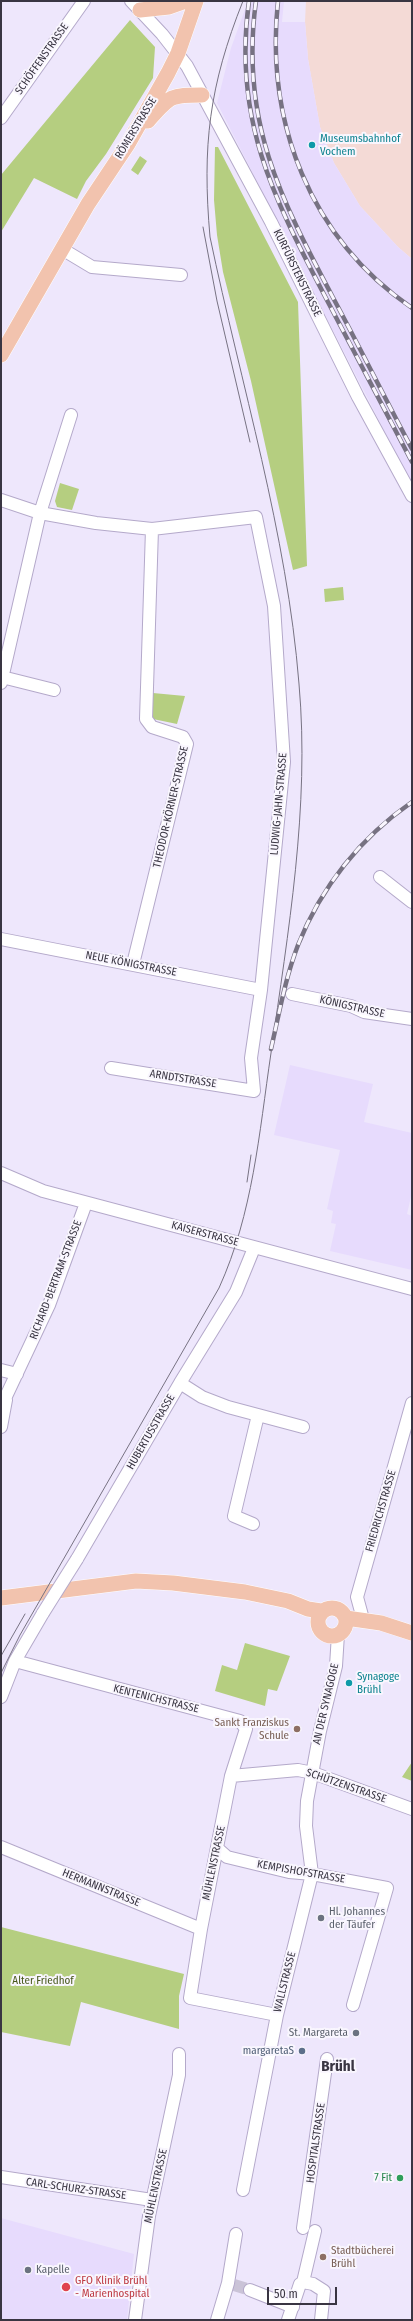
<!DOCTYPE html>
<html>
<head>
<meta charset="utf-8">
<style>
	body { margin:0 }
	#map { position:relative; width:413px; height:2321px; overflow:hidden; background:#eee7fc; font-family:"Fira Sans Condensed",sans-serif }
	canvas { display:block }
	.frame { position:absolute; inset:0; border:2px solid #393542; pointer-events:none }
	.scale { position:absolute; left:267px; top:2287px; width:70px; height:18px; box-sizing:border-box; border:2px solid #393542; border-top:0; padding-left:5px; font-size:12px; line-height:14px; white-space:nowrap; color:#393542; -webkit-text-stroke:3px #f9f6fe; paint-order:stroke }
</style>
</head>
<body>
<div id="map">
<canvas width="413" height="2321"></canvas>
<div class="frame"></div>
<div class="scale">50 m</div>
</div>
<script>
const g = document.querySelector('canvas').getContext('2d');
g.lineJoin = 'round';
function paint(path, color) { g.fillStyle = color; g.fill(path, 'evenodd'); }
function trace(path, color, width, dash) { g.strokeStyle = color; g.lineWidth = width; g.lineCap = dash ? 'butt' : 'round'; g.setLineDash(dash || []); g.stroke(path); }
function label(font, color, halo, rows, align = 'center') {
  g.font = font + ' "Fira Sans Condensed",sans-serif'; g.lineWidth = 4; g.setLineDash([]); g.textBaseline = 'middle'; g.strokeStyle = halo; g.fillStyle = color; for (const [text, x, y, turn = 0] of rows) {
    g.save(); g.translate(x, y); g.rotate((+turn || 0) * Math.PI / 180); g.textAlign = isNaN(turn) ? turn : align; if (halo) g.strokeText(text, 0, 0); g.fillText(text, 0, 0); g.restore();
  }
}
const industrial = new Path2D(`
	M306,1H412V259L398,247L360,206L334,163L320,127L308,59L305,22Z`);
const built = new Path2D(`
	M248,1H284L282,22H305L308,59L320,127L334,163L360,206L398,247L412,259V485L217,103L231,48Z
	M290,1065L373,1084L364,1122L412,1133V1192L407,1214L412,1216V1270L330,1251L336,1224L331,1223L333,1211L327,1209L340,1150L274,1135Z
	M1,2218L134,2254L127,2320H1Z`);
const green = new Path2D(`
	M130,20L155,47L153,78L106,154L86,181L77,199L34,178L1,232V175Z
	M215,147H218L298,302L307,566L293,570L251,381L223,272L217,235L214,200Z
	M140,156L147,161L138,175L131,170Z
	M60,483L79,489L72,510L57,507L55,501Z
	M343,587L344,600L325,602L324,589Z
	M153,693L185,696L177,724L153,719Z
	M245,1643L290,1656L277,1691L268,1689L265,1706L215,1691L222,1665L237,1670Z
	M412,1762V1781L402,1777Z
	M1,1927L184,1974L179,1996V2029L81,2002L70,2046L1,2032Z`);
const minorTunnel = new Path2D(`
	M234,2285L250,2290`);
const minor = new Path2D(`
	M131,1L162,34L187,66L271,222L358,397L412,496
	M1,118L84,1
	M62,249L92,267L181,275
	M1,500L40,513L96,523L152,529L256,517L274,606L284,762L261,990L251,1058L254,1091L111,1068
	M2,677L54,690
	M1,683L40,513L71,415
	M380,877L412,902
	M1,939L261,990
	M133,964L187,744L183,737L152,727L146,719L152,529
	M292,994L351,1006L364,1012L412,1019
	M1,1173L43,1191L412,1289
	M1,1370L17,1374
	M180,1383L202,1397L228,1407L303,1427
	M1,1407L49,1305L86,1203
	M1,1427L6,1400
	M253,1524L234,1516L258,1415
	M77,1559L180,1383L236,1292L254,1248
	M363,1619L357,1597L412,1403
	M15,1661L240,1721L246,1729L231,1776L201,1929L190,1998L277,2015
	M1,1697L15,1661L43,1613
	M231,1776L298,1770L313,1773L412,1809
	M1,1847L201,1929
	M218,1849L227,1857L289,1872L312,1874L387,1888L353,2005
	M1,2177L152,2200
	M243,2190L277,2015L312,1874L306,1826L307,1801L320,1731L336,1666L338,1634
	M303,2228L327,2059
	M303,2282L313,2284L324,2291L321,2320
	M250,2290L293,2307
	M135,2320L149,2216L179,2075V2054
	M217,2320L228,2283L236,2234
	M288,2320L300,2284L303,2282L315,2231`);
const major = new Path2D(`
	M140,10L169,7L186,1
	M148,121C170,96 169,95 202,95
	M1,355L88,204L128,144L168,73L178,53L196,1
	M1,1598L136,1581L173,1583L245,1592L288,1601L308,1609L321,1611
	M318 1622a14 14 0 1 1 28 0a14 14 0 1 1-28 0Z
	M346,1618L381,1623L412,1633`);
const tram = new Path2D(`
	M203,227L217,301L250,442
	M247,1182L251,1155
	M1,1656L25,1614
	M1,1673L20,1635L219,1288C253,1213 259,1134 271,1053C288,932 310,807 299,684C287,533 241,385 210,237C202,146 209,86 243,1`);
const rail = new Path2D(`
	M249,1C232,122 276,202 329,304C357,357 385,410 412,462
	M256,1C239,124 283,203 338,307C363,354 387,402 412,449
	M278,1C265,122 310,238 412,308
	M271,1049C279,1014 285,979 298,945C321,887 361,837 412,802`);
const minorBridge = new Path2D(`
	M43,1613L77,1559`);
const markers = [
	[312,145,4,"#0f9aa8"],
	[349,1683,4,"#0f9aa8"],
	[297,1729,4,"#8d6e63"],
	[321,1918,4,"#6b7280"],
	[356,2033,4,"#6b7280"],
	[302,2051,4,"#5c6f8a"],
	[400,2178,4,"#2e9e5b"],
	[323,2257,4,"#8d6e63"],
	[28,2270,4,"#6b7280"],
	[66,2287,5,"#e0444e"]
];
const streetNames = [
	["SCHÖFFENSTRASSE",42,59,-55],
	["RÖMERSTRASSE",136,128,-59],
	["KURFÜRSTENSTRASSE",297,273,64],
	["LUDWIG-JAHN-STRASSE",279,804,-85],
	["THEODOR-KÖRNER-STRASSE",171,807,-77],
	["NEUE KÖNIGSTRASSE",131,964,11],
	["KÖNIGSTRASSE",352,1007,13],
	["ARNDTSTRASSE",183,1079,9],
	["KAISERSTRASSE",205,1234,15],
	["RICHARD-BERTRAM-STRASSE",56,1280,-69],
	["HUBERTUSSTRASSE",151,1432,-60],
	["FRIEDRICHSTRASSE",381,1511,-74],
	["KENTENICHSTRASSE",156,1699,14],
	["AN DER SYNAGOGE",326,1704,-77],
	["SCHÜTZENSTRASSE",346,1786,19],
	["MÜHLENSTRASSE",214,1863,-78],
	["KEMPISHOFSTRASSE",301,1872,10],
	["HERMANNSTRASSE",101,1888,22],
	["WALLSTRASSE",285,1982,-76],
	["HOSPITALSTRASSE",316,2143,-82],
	["MÜHLENSTRASSE",156,2186,-78],
	["CARL-SCHURZ-STRASSE",76,2189,8]
];
const cultureNames = [
	["Museumsbahnhof",320,139],
	["Vochem",320,152],
	["Synagoge",357,1677],
	["Brühl",357,1690]
];
const educationNames = [
	["Sankt Franziskus",289,1723],
	["Schule",289,1736],
	["Stadtbücherei",331,2251,"left"],
	["Brühl",331,2264,"left"]
];
const worshipNames = [
	["Hl. Johannes",329,1912],
	["der Täufer",329,1925],
	["St. Margareta",348,2033,"right"],
	["Kapelle",36,2270]
];
const parkNames = [
	["Alter Friedhof",43,1981]
];
const serviceNames = [
	["margaretaS",294,2051]
];
const leisureNames = [
	["7 Fit",392,2178]
];
const healthNames = [
	["GFO Klinik Brühl",75,2281],
	["- Marienhospital",75,2294]
];
const districtNames = [
	["Brühl",338,2067]
];
paint(industrial, '#f4dad6');
paint(built, '#e7dbfd');
paint(green, '#b5ce80');
trace(minorTunnel, '#cac3d7', 12, [12, 6]);
trace(minor, '#b4a9ca', 14);
trace(major, '#fff', 16);
trace(minor, '#fff', 12);
trace(major, '#f2c3ae', 15);
trace(tram, '#777282', 1);
trace(rail, '#777282', 4.5);
trace(rail, '#f9f6fe', 3, [9]);
trace(minorBridge, '#b4a9ca', 14, []);
trace(minorBridge, '#fff', 12);
for (const [x, y, r, color] of markers) { const dot = new Path2D(); dot.arc(x, y, r, 0, 2 * Math.PI); g.fillStyle = color; g.fill(dot); trace(dot, '#f9f6fe', 1.5); }
label('11px', '#393542', '#f9f6fe', streetNames);
label('11px', '#0d838f', '#f9f6fe', cultureNames, 'left');
label('11px', '#785e54', '#f9f6fe', educationNames, 'right');
label('11px', '#5b616d', '#f9f6fe', worshipNames, 'left');
label('11px', '#47581b', '#f9f6fe', parkNames);
label('11px', '#4e5e75', '#f9f6fe', serviceNames, 'right');
label('11px', '#27864d', '#f9f6fe', leisureNames, 'right');
label('11px', '#be3a42', '#f9f6fe', healthNames, 'left');
label('bold 15px', '#393542', '#f9f6fe', districtNames);
</script>
</body>
</html>
